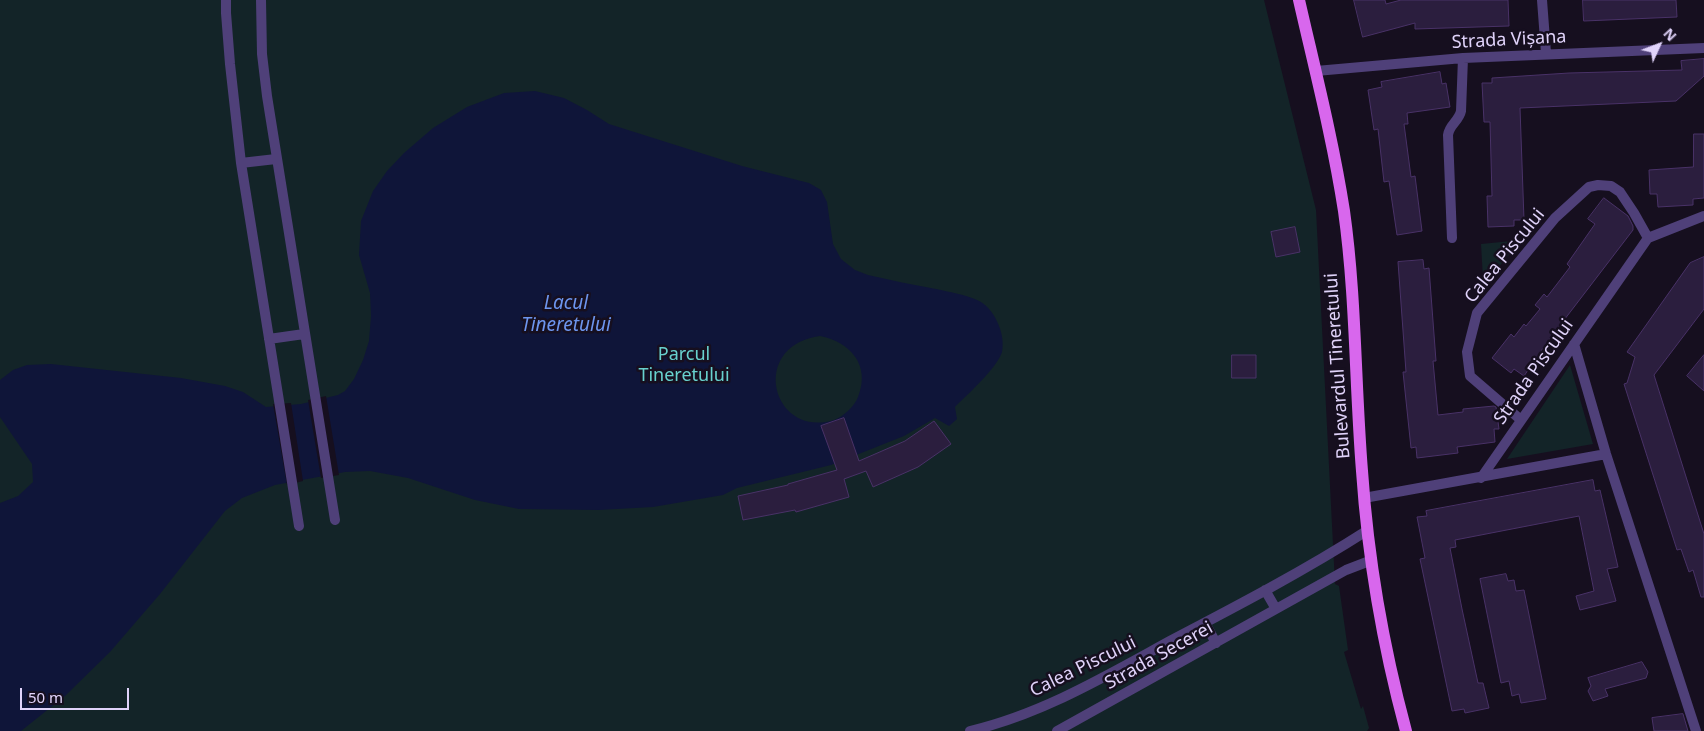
<!DOCTYPE html>
<html>
<head>
<meta charset="utf-8">
<style>
	body { margin:0 }
	#map { position:relative; width:1704px; height:731px; overflow:hidden; background:#160f1f; font-family:"Noto Sans",sans-serif }
	canvas { display:block }
	.north { position:absolute; left:1634px; top:20px; width:50px; height:50px; -webkit-text-stroke:4px #160f1f; paint-order:stroke; rotate:47deg; font-size:14px; font-weight:700; line-height:20px; text-align:center; color:#e0d3fa }
	.north::after { content:''; display:block; margin:auto; width:18px; height:22px; background:#e0d3fa; clip-path:polygon(50% 0,100% 100%,50% 72%,0 100%) }
	.scale { position:absolute; left:20px; top:688px; width:109px; height:22px; box-sizing:border-box; border:2px solid #e0d3fa; border-top:0; padding-left:6px; font-size:15px; line-height:18px; white-space:nowrap; color:#e0d3fa; -webkit-text-stroke:4px #160f1f; paint-order:stroke }
</style>
</head>
<body>
<div id="map">
<canvas width="1704" height="731"></canvas>
<div class="north">N</div>
<div class="scale">50 m</div>
</div>
<script>
const g = document.querySelector('canvas').getContext('2d');
g.lineJoin = 'round';
function paint(path, color) { g.fillStyle = color; g.fill(path, 'evenodd'); }
function trace(path, color, width, dash) { g.strokeStyle = color; g.lineWidth = width; g.lineCap = dash ? 'butt' : 'round'; g.setLineDash(dash || []); g.stroke(path); }
function label(font, color, halo, rows, align = 'center') {
  g.font = font + ' "Noto Sans",sans-serif'; g.lineWidth = 5; g.setLineDash([]); g.textBaseline = 'middle'; g.strokeStyle = halo; g.fillStyle = color; for (const [text, x, y, turn = 0] of rows) {
    g.save(); g.translate(x, y); g.rotate((+turn || 0) * Math.PI / 180); g.textAlign = isNaN(turn) ? turn : align; if (halo) g.strokeText(text, 0, 0); g.fillText(text, 0, 0); g.restore();
  }
}
const green = new Path2D(`
	M0,0H1264L1316,210L1335,584L1339,586L1348,650L1344,652L1361,709L1363,706L1369,728L1367,731H0Z
	M1522,240L1489,278L1483,279L1481,244Z
	M1570,365L1593,444L1507,459Z`);
const water = new Path2D(`
	M535,91L564,98L587,110L609,124L742,166L809,183L821,190L827,202L833,244L841,259L855,270L868,275C891,280 913,285 936,289C949,292 964,294 977,300C994,307 1006,334 1002,352C997,368 967,395 955,407L957,419L949,426L935,418L904,436L831,465L737,488L723,495L653,507L599,510L519,509L475,500L408,478L370,471L345,472L275,485L242,498L225,511L160,594L110,652L65,696L21,731H0V503L18,496L33,482L32,464L0,417V380L13,370L27,365L51,364L181,378L225,386L243,392L266,407L301,404L338,395L345,391L354,379L363,360L369,341L371,316L370,293L359,255L361,221L373,191L387,171L404,153L433,128L467,107L504,93ZM820,336C850,342 871,365 858,397C854,407 844,416 834,420C772,439 748,346 820,336Z`);
const pier = new Path2D(`
	M326,396L339,475L321,478L308,400Z
	M291,403L303,481L287,485L273,404Z`);
const building = new Path2D(`
	M1354,0H1385L1386,4L1401,0H1508L1509,26L1415,29V23L1363,37Z
	M1583,0H1676L1677,17L1584,21Z
	M1704,59V76L1676,101L1520,108L1524,220H1514V226L1488,227L1487,196H1492L1490,122H1484L1482,83H1492V78L1569,73L1682,70L1681,61Z
	M1440,72L1442,84L1446,83L1450,107L1407,113L1408,124H1404L1411,177L1415,176L1422,231L1397,235L1389,181L1384,182L1378,129L1374,130L1368,90L1382,87L1381,82Z
	M1694,134H1704V198L1693,199V205L1658,207L1657,194H1650L1649,170L1693,167Z
	M1604,198L1628,216L1633,226V230L1548,341L1524,376L1514,369L1511,373L1492,358L1511,334L1514,337L1524,324L1526,326L1540,309L1535,305L1544,294L1547,297L1570,267L1567,264L1595,224L1588,219Z
	M1295,227L1300,252L1276,257L1271,232Z
	M1704,257V309L1654,375L1704,534V597H1701L1693,570L1689,572L1681,549L1677,550L1624,384L1627,383L1635,357L1627,352L1690,263Z
	M1423,260L1424,269L1429,268L1436,361H1433L1438,415L1463,412V409L1494,406L1496,407L1499,429H1494L1495,442L1457,447L1458,453L1417,458L1416,447L1411,448L1403,372H1406L1398,262Z
	M1232,355H1256V378H1232Z
	M1704,355V391L1687,376Z
	M844,418L859,461L905,441L934,421L951,444L918,467L873,487L866,471L844,479L849,497L796,512L795,510L743,520L738,496L788,485V484L837,470L821,426Z
	M1593,480L1595,491L1600,490L1618,567L1607,569L1616,601L1580,610L1576,596L1594,591L1579,516L1455,540L1456,547L1450,548L1462,609L1478,683H1483L1489,708L1465,713L1464,709L1452,711L1420,559L1425,558L1417,517L1427,516L1426,511Z
	M1506,574L1508,581L1514,580L1516,591L1524,590L1546,699L1521,703L1519,694L1512,696L1509,681L1501,683L1480,579Z
	M1642,662L1648,672L1646,678L1605,689L1608,696L1593,701L1588,691L1591,686L1588,678Z
	M1683,714L1688,731H1654L1652,718Z`);
const pedestrian = new Path2D(`
	M226,0V13L230,64L241,163L299,526
	M261,0L262,54L267,96L335,520
	M241,163L276,159
	M269,339L304,334`);
const minor = new Path2D(`
	M1542,0L1546,53
	M1316,71L1463,58L1704,48
	M1452,238L1448,135C1449,125 1459,121 1461,111L1463,58
	M1574,344L1606,454L1696,731
	M1521,420L1470,376L1467,352L1477,313L1555,218L1589,187L1598,185L1611,186L1620,192L1634,213L1648,238
	M1481,478L1648,238L1704,216
	M1364,498L1606,454
	M1265,590L1276,609
	M1205,623L1216,643
	M970,731C1042,714 1106,676 1170,641C1237,606 1304,571 1368,530
	M1057,731L1346,570L1372,560`);
const primary = new Path2D(`
	M1299,0C1315,70 1333,140 1344,211C1356,296 1355,384 1362,471C1368,559 1383,646 1406,731`);
const streetNames = [
	["Strada Vișana",1509,40,-3],
	["Calea Piscului",1505,256,-51],
	["Bulevardul Tineretului",1338,366,-94],
	["Strada Piscului",1534,372,-55],
	["Strada Secerei",1159,656,-29],
	["Calea Piscului",1083,667,-26]
];
const parkNames = [
	["Parcul",684,355],
	["Tineretului",684,376]
];
const waterNames = [
	["Lacul",566,304],
	["Tineretului",566,326]
];
paint(green, '#132428');
paint(water, '#0f1539');
paint(pier, '#160f1f');
paint(building, '#2b1e3e');
trace(building, '#493267', 1);
trace(pedestrian, '#4f4079', 10);
trace(minor, '#4f4079', 10);
trace(primary, '#d867ed', 12);
label('18px', '#e0d3fa', '#160f1f', streetNames);
label('18px', '#68d1ce', '#160f1f', parkNames);
label('italic 19px', '#6d95ee', '#160f1f', waterNames);
</script>
</body>
</html>
